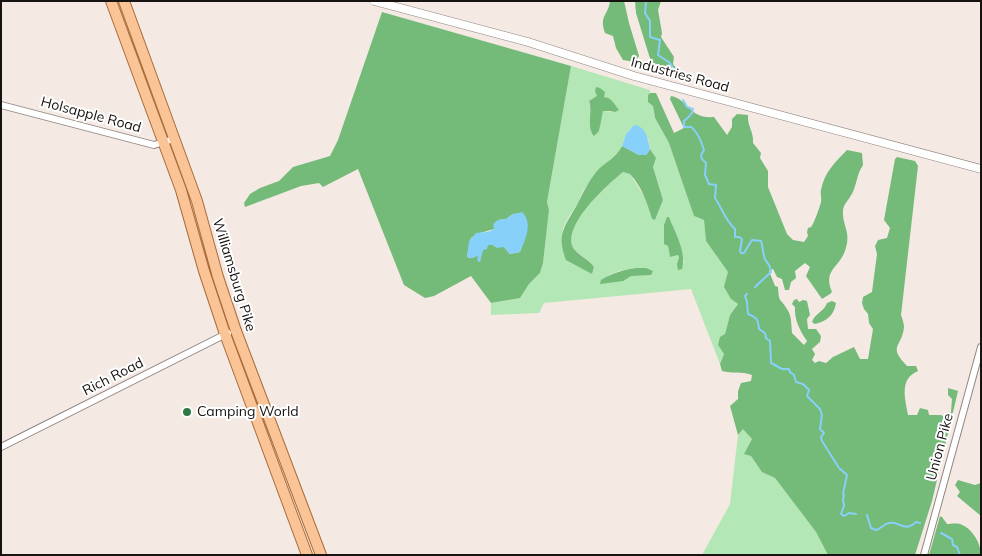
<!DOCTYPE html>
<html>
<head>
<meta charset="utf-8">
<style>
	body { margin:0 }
	#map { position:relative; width:982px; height:556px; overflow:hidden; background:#f5e9e4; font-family:Mulish,sans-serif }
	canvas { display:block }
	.frame { position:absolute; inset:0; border:2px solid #161311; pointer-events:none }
</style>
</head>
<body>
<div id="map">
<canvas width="982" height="556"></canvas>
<div class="frame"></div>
</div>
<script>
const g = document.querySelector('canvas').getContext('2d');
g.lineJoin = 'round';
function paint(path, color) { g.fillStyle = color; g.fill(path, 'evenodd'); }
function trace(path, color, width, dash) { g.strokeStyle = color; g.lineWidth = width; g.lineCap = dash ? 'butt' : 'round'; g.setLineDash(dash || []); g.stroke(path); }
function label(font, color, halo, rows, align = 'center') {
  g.font = font + ' Mulish,sans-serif'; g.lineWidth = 4; g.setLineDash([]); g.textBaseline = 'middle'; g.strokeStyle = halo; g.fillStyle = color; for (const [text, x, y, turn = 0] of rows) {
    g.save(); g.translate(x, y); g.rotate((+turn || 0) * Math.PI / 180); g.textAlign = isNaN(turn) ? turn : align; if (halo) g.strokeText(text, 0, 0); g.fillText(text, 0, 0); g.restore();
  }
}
const green = new Path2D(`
	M571,66L650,90V93L648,95L653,106L655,118L669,143L681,174L694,216L704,220L706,241L728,272L731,299L738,304L730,315L725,334L718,345L724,354L720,364L691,289L544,303L539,313L491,315V303L520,298L529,284L540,273L543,263L549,210L547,202ZM595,91L604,97L615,112L603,111L601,115L599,131H591V115L589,101L598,96ZM631,128L648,138L650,149L656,158L653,167L663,200L655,220L652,219L646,199L630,174L623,172C607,185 560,227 574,249C580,257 589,258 594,267L592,274L564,253L562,241L563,228L568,218L577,205L583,191L598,170L620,151L626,134ZM669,217L677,236L684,263L677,264L679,257L678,255L670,257L664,225ZM636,268H646L651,275L607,276L619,271Z
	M743,428L752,439L745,454L751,456L763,472L775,478L816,532L828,555H702L730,504L738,435Z`);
const forest = new Path2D(`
	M610,1H624L629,23L639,56L635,62L623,60L616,48L613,36L605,33C599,15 608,16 610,1Z
	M635,1H661L658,10L662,33L661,37L674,57L673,64L676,68L675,75L657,70L652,65L636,13Z
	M382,12L571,66L547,202L549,210L543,263L540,273L529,284L520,298L491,303L471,276L434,296L425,298L404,285L358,169L323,187L319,183L301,186L245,207L244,203L250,194L260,188L279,181L293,167L330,156L338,140ZM513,214H518L526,219L527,231L520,252L510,254L503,246L496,247L493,245H488L483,250L478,260L479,256L478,255L472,258L467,257L471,238L480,233L494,229L498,220L506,219Z
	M596,87L600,88L605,92L604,97C612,98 614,104 619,110L615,112L610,111H603L599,131L594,136C586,127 593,112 589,101L597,96L595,91Z
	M650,93H656L674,133L684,128L670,99L671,96C690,100 688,119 714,117L727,135L732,127V119L737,114L748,115C747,126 754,132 753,143L761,153L760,158L768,171V187L787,234L793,240L804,242L808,236L807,232L808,228L811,227C814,224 820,206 821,202C822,198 820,193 821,190C824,173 835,162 847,150L862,153L863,165C856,175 857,187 850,197C847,202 844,204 843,210C842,227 852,231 845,251C838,269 823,270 832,292L830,294L822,299L806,276L810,267L805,263L795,271L796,278L791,282L789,290H785L782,279L777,277L773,269L769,271L775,286L778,287C779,304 780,297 787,309C792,316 791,325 792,333L804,345L807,341C800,331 794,319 795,307L792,304L794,300L797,299L799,302L803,300L807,301L810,315L807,319L808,329H816L821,336L820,342L812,349L815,354L812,360L815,363L819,361L826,363L833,357L854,347L860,359H868L873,329L869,323L868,314L864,309L862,303L863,297L872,292L877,254L875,246L878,240L887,238L890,228L884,220L895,159L897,157L915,161L918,166L901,315C902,318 904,323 904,327C902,348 887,345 907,366H916L918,371C899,379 905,398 908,415H917L920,408L928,410L929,415H941L947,418L951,412L952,399L948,395V388L958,391L932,501L915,555H828L816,532L775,478L762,472L751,456L744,454L752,439L743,429L738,435L730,406L738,399V391L741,383L751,381L752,375C741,371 732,374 722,371L720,364L724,354L718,345L720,337L725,334L730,315L738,304L731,299L724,287L728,272L706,241L704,220L694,216L669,143L655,118L653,106L648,102V95Z
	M622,146L639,155H646L650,149L656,158L653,167L663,200L655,220L652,219C647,202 642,187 630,174L623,172C607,185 560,227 574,249C580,257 589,259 594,267L592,274L566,260C556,234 565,226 577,205C583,193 588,182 597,171C604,163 617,157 622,146Z
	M667,217H669C675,232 687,253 682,269L678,270L677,264L679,257L678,255L670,257L668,246L664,244V225Z
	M636,268H646L653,271L651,275L631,276L623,281L600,284L601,280C612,273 623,270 636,268Z
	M832,301L836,303C834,315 827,321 815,324L812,322C815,313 824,312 827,303Z
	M958,480L975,485L981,483V516L957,496L960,492L955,485Z
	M940,516L942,517L947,524C950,524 956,523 960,524C972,528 981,543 981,555H929Z`);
const water = new Path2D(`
	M634,125C646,126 648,139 650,149L646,155H639L622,146L626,134Z
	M522,212C533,222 526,239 520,252L510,254L504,247L497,248L493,245H488L487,249L483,250L480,262L477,261L478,256L472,258L467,257L469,241L476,233C483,232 488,233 494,229L493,224L498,220L506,219L513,214Z`);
const stream = new Path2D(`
	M646,1L645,13L650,21V37L660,40L658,55L670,63L678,76
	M683,100L687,107L693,109C693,115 688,117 684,121V127H691C697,131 702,143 704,150L701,155L702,159L706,163L705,175L709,184L716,185L715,198C722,208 725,220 735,229V237H739L742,239L740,251L741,253H744L752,240L761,241C763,247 763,254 765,259C768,265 771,265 771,272L755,287
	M747,294L745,296L747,302L748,314C758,318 758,320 759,329L765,333L766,338L770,341L771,363L782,369H789L790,372L794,375L796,382L803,384L809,390L807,396L820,409L822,415L820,429L824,433L821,437L822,441L839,468L847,475L843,494L844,495L843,499L844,506L841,514L844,516L849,513L856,514
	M867,515L871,528L876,530C881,529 884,523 890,523C900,521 904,533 916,522L920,523
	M941,533L952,539L953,545L957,547L960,555`);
const minor = new Path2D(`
	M1,105L154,145L174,139
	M1,447L228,333
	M924,555L981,347`);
const tertiary = new Path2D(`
	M374,1L528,42L634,76L981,169`);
const primary = new Path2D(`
	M111,1L181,190L204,271L225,334L307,555
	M124,1L197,201L218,277L236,331L321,555`);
const markers = [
	[187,412,5,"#2f7946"]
];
const streetNames = [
	["Industries Road",680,75,15],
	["Holsapple Road",91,115,15],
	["Williamsburg Pike",234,275,73],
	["Rich Road",113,377,-27],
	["Union Pike",940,447,-75]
];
const poiNames = [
	["Camping World",197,412]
];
paint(green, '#b3e7b5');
paint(forest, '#74ba79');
paint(water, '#87d0fa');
trace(stream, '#87d0fa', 2);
trace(minor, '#908682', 8);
trace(tertiary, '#908682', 9);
trace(primary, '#a86d3b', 12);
trace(minor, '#fff', 6);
trace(tertiary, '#fff', 8);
trace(primary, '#fac497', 10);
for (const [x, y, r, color] of markers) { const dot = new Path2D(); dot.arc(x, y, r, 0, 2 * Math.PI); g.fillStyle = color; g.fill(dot); trace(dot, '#fff', 2); }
label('14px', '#161311', '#fff', streetNames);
label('14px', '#161311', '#fff', poiNames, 'left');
</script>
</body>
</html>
